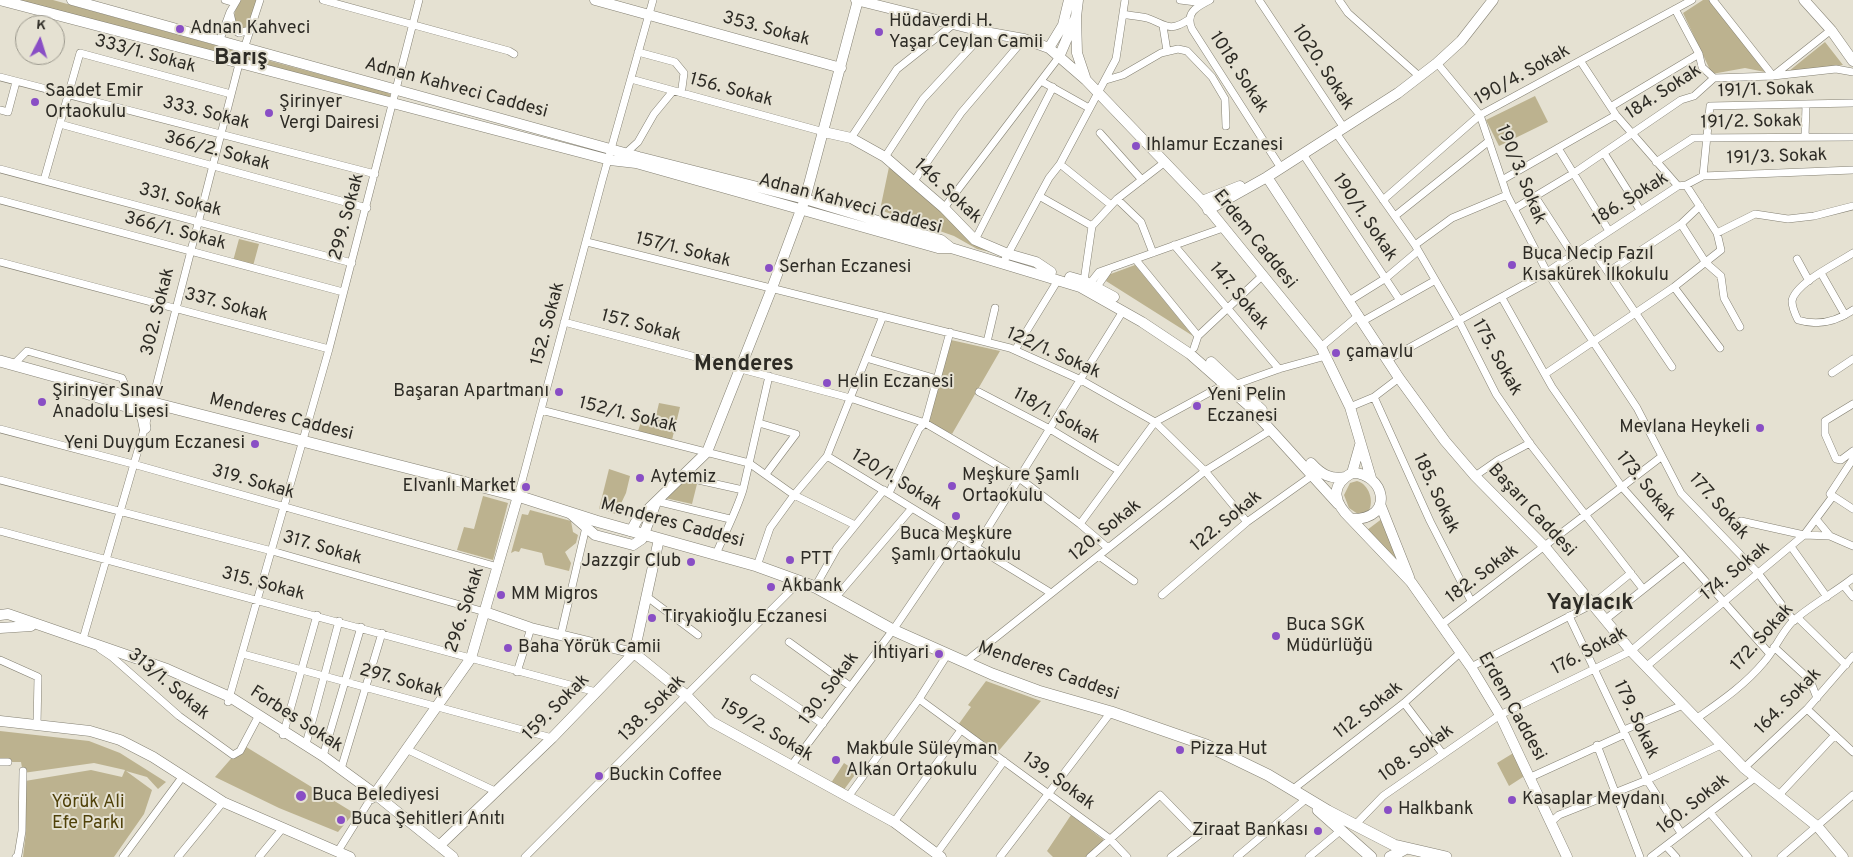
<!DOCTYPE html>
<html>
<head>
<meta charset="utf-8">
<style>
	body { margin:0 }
	#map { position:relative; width:1853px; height:857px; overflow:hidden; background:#e5e1d2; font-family:Overpass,sans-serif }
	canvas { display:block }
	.north { position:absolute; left:15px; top:15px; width:50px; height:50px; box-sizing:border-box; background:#e5e1d2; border:1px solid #9b988d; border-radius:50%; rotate:5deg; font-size:14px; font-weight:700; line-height:20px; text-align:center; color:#2d2b25 }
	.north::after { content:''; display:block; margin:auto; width:18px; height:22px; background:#894ec5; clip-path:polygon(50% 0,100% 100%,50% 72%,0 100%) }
</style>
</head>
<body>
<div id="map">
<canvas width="1853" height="857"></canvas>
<div class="north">K</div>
</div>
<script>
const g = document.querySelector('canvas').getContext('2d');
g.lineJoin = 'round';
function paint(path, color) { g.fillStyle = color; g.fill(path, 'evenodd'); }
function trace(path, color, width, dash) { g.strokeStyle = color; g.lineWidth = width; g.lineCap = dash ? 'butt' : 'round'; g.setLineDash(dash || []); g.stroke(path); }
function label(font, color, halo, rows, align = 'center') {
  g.font = font + ' Overpass,sans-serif'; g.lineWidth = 4; g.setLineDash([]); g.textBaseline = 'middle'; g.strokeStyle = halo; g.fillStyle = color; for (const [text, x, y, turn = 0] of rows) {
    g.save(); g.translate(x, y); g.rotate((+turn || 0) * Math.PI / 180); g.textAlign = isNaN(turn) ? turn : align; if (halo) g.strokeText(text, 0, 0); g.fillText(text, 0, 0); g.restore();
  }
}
const green = new Path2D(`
	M11,0H53L233,50L235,55L231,56Z
	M241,0H260L251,25L243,29L238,27C231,17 235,9 241,0Z
	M1703,0H1710L1765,72L1745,68L1712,74L1683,13Z
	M1825,42L1843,65L1789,71Z
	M248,55L386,92L391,95L388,98L247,61Z
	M1535,96L1548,122L1499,146L1486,120Z
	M889,167L904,177L995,253L977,249L954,236L880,210Z
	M239,239L259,244L253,266L233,261Z
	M1135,265L1193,336L1106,281L1108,275Z
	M951,340L1000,351L952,434L928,422Z
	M659,403L680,407L672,440L638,431L643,416L655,420Z
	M609,469L630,476L626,493L616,514L599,509Z
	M684,481L697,484L692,504L665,498Z
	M1357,481C1369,484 1375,502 1368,512L1358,514L1349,508L1344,495L1350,483Z
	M483,496L508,503L493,560L457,550L464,527L474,529Z
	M530,510L571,521L573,532L578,535L576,543L565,552L571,563L569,571L545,565L542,553L521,548L519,552L515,551L511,553L522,514L528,515Z
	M1383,518L1400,563L1367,530Z
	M986,681L1041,701L996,754L958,725L971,707L968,705Z
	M0,731L89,741L120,753L166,782L158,789L147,777L126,771L152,790L144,814L114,857H23L26,832L25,781L91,770L122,777L125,770L94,763L23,773L21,762H0Z
	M243,745L354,813L338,832L279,808L215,777Z
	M1515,752L1526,775L1509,786L1497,763Z
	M844,763L857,772L843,791L831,783Z
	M1071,815L1105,841L1087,857H1053L1047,851Z`);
const street = new Path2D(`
	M225,0L235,3
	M323,0L509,51L514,54
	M1180,0L1204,3
	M1210,0C1196,7 1185,13 1192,29L1281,168
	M1259,0L1344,128
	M1339,0L1348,13L1419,76
	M1713,0L1773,76
	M1675,9L1699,54L1702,67L1714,78
	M230,13L234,30L239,33L250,30
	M1123,14C1131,16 1139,16 1147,18C1165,24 1169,33 1188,20
	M1163,26L1167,51
	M219,42L230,12L237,0
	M638,52L675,62L684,73L682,88
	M1581,62L1616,115L1678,186
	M1437,63L1480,115L1507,195L1547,272L1637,408L1681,493L1758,573L1794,621
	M1773,76L1831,30
	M0,77L375,174
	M631,79L824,132
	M1106,80L1123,75L1161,53L1178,49L1187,51L1212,77L1225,99L1226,126
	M1041,81L1089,108
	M1612,106L1699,54
	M0,110L8,112L16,82
	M60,124L367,208
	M1100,133L1142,180
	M1336,133L1415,245L1459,321L1496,394L1531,445L1643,589
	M1805,137L1806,105
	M851,138L897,69L955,23
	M1558,148L1609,231
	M1604,153L1640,210
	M1303,154L1399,299
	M625,157L627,152L638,142L654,114L673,91
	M885,157L923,99L985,32
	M1656,162L1693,138L1853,137
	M1060,164L1111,205
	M0,169L352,263
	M1703,176L1710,106L1853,103
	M44,180L80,53L231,94
	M1502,180L1616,115
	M914,181L961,113L1024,39
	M1039,196L1092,226
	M1536,198L1573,255
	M1117,199L1141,222L1153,253
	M0,200L343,292
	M1383,200L1480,115L1692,0
	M944,208L1059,57
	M1514,209L1574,173L1681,100L1694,96L1714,78L1773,76L1836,69L1853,72
	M1395,216L1489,141
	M1681,224L1706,263L1721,276L1724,298L1740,327
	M1717,233L1755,214L1788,219L1814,216L1853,206
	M975,240L1053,87
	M587,242L1010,348L1081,380L1155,422L1205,471L1247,522
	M1589,244L1672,367
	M1174,245L1279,369
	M1415,245L1452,218L1507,195
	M1853,253C1838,263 1795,283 1792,301C1792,308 1795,314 1798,320C1818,326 1836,322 1853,310
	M1797,259L1809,281
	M1136,260L1198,336
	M0,262L329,349
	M1003,263L1049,178L1060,164L1116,59L1125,0
	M1608,272L1681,224L1700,206
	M1821,273L1845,315
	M1084,281L1092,226L1117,199L1165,162
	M1088,286L1099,272L1223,228
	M1674,287L1720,348
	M1094,291L1108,271
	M1502,298L1552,387L1622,487L1769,653
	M1349,301L1386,278L1418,251
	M1363,321L1434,281
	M564,322L850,398L925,423L1019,478L1080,524L1108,548
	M987,342L995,308
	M1321,347L1359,315
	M1194,348L1198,336L1262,276
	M1015,350L1058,280
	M866,358L937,379
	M1387,360L1547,272L1678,186L1686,185L1703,176L1853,170
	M13,365L27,351L122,378L130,397
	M1832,373L1853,359
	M1545,374L1674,287L1721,250L1717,233L1686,185
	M979,392L1050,429L1118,470
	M1374,397L1430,521L1471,601
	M1853,404L1825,421V434L1836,459L1841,460L1853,451
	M1350,407L1374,397L1399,378
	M541,410L749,463L794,495L855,525
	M759,423L796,434L766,474
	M0,429L133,464L498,567
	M827,456L1051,593
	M1853,459L1830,494L1853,509
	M680,476L743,490
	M1475,476L1498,460L1530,443
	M0,480L272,551L485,612
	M889,493L919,429L925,423L950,332
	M518,496L602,181L653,0
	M656,501L730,519
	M1816,519L1830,536
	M1741,521L1804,535L1833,496
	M1080,524L1155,422L1225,384H1237L1279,369L1326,356
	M0,531L596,692
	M976,547L1123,311
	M1792,548L1827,597
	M716,554C725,533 736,512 743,490L769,376
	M1099,556L1134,581
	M757,566L770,528L794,495L827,456L883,316
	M1844,586L1853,597
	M815,587L837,548L884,490
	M1162,595L1247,522L1313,475
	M646,596L698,635
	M836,597L912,508
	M1569,616L1647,780L1681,833
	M1798,618L1846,665
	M1606,619L1684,557
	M1441,625L1661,457
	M561,634L586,527
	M87,641L83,639L152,402L239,64L260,0
	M789,642L850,686
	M1774,647L1810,680L1817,698
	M100,649L112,657L179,716L233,755L240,751L257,719
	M243,654L552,738
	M0,660L38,677L37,725
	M965,662L1205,471L1271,430
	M1648,665L1804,535L1830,536L1853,546
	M1471,667L1593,604L1631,573
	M517,672L531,628
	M754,678L823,724
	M919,699L1110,839L1127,857
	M228,702L329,349L419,0
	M1404,703L1442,753
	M1807,709L1853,752
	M1696,719C1720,702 1745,685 1764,662C1775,650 1781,633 1793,621C1811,605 1834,593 1853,578
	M1624,730L1683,705
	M283,735L317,615
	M306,744L339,621
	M1597,745L1640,857
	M406,749L495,791
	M323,756L361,627
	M0,762H8
	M791,766L893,630L957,536
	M1744,768L1807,709L1853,656
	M341,769L382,633
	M1531,777L1625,734
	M1292,790L1404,703L1461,652
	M1778,796L1835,735
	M848,797L919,699L947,655
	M1710,813L1748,857
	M894,822L961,730
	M1551,822L1559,815L1647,780L1721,745
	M1356,824L1383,796L1500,715L1631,651L1708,585
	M1666,846L1676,857
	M338,851L368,803
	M937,853L1004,761
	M16,857L18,855L22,831L23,771
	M123,857L183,776
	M178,857L223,802
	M259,857L282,829
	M525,857L800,581
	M1000,857L1111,712
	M1090,857L1160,795L1199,835L1171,857
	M1237,857L1306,799
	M1309,857L1340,831
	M1651,857L1756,777
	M1781,857L1853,795`);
const secondary = new Path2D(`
	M0,0L610,160L636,163L938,248H951L1080,287L1142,322L1190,354L1248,405L1338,504
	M72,0L639,157L805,199L941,240L951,248
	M595,0L841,68
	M856,0L985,32L1024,39L1049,48L1086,80L1202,201L1321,347L1350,407L1371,478
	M1804,0L1831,30L1853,61
	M1076,17L1077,53L1085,77
	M1049,48L1063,25L1069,0
	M1059,57L1076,17L1078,0
	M824,132L851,138L885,157L944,208L975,240L1008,254L1036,262L1051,272
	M1267,177L1399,378L1445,441L1475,476L1545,547L1631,651L1744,768L1818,827L1843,857
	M1202,201L1240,186
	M1208,210L1267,177L1398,93L1437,63L1461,41L1493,0
	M1070,277L1084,281L1114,297
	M1211,362L1262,410
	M1311,463C1321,474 1330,480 1346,477
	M1352,473C1384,472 1397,520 1351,519C1335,504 1328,486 1352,473Z
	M1352,473L1360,445
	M1380,504L1409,577
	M571,514L595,535L633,545L642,539L655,505
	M1351,519L1411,582L1471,667L1500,715L1567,857
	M631,531L637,520L707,452L772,288L805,199L858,0
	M485,612L531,628L634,653L687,696L712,722L894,822L941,857
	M0,615L8,614L167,669L230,697L323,756L375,794L453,857
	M0,628L31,626
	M0,721L90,731L120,740L153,757L223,802L350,857
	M372,798L471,658L518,496
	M439,846L552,738L634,653L659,539`);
const primary = new Path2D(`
	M0,361L130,397L518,496L596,521L757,566L815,587L893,630L992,674L1038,691L1111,712L1206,745L1268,775L1328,811L1394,845L1446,857
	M61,385L138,410L143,418L145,428
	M1318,810L1371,857
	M1390,857L1405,849`);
const markers = [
	[180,29,5,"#894ec5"],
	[879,32,5,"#894ec5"],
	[35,102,5,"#894ec5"],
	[269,113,5,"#894ec5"],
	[1136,146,5,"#894ec5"],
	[1512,265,5,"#894ec5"],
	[769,268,5,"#894ec5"],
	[1336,353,5,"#894ec5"],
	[827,383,5,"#894ec5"],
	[559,392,5,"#894ec5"],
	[42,402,5,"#894ec5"],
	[1197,406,5,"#894ec5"],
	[1760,428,5,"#894ec5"],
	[255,444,5,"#894ec5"],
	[640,478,5,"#894ec5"],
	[952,486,5,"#894ec5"],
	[526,487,5,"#894ec5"],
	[956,516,5,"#894ec5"],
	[790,560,5,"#894ec5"],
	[691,562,5,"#894ec5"],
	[771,587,5,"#894ec5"],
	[501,595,5,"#894ec5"],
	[652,618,5,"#894ec5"],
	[1276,636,5,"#894ec5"],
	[508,648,5,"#894ec5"],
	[939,654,5,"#894ec5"],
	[1180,750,5,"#894ec5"],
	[836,760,5,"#894ec5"],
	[599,776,5,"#894ec5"],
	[301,796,6,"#894ec5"],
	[1512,800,5,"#894ec5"],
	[1388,810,5,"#894ec5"],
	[341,820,5,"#894ec5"],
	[1318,831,5,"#894ec5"]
];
const poiNames = [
	["Hüdaverdi H.",889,22],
	["Yaşar Ceylan Camii",889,43],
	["Adnan Kahveci",190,29],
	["Saadet Emir",45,92],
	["Ortaokulu",45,113],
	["Şirinyer",279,103],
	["Vergi Dairesi",279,124],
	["Ihlamur Eczanesi",1146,146],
	["Buca Necip Fazıl",1522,255],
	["Kısakürek İlkokulu",1522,276],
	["Serhan Eczanesi",779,268],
	["çamavlu",1346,353],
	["Helin Eczanesi",837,383],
	["Şirinyer Sınav",52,392],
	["Anadolu Lisesi",52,413],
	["Başaran Apartmanı",549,392,"right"],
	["Yeni Pelin",1207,396],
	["Eczanesi",1207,417],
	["Mevlana Heykeli",1750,428,"right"],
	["Yeni Duygum Eczanesi",245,444,"right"],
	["Meşkure Şamlı",962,476],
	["Ortaokulu",962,497],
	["Aytemiz",650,478],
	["Elvanlı Market",516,487,"right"],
	["Buca Meşkure",956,535,"center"],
	["Şamlı Ortaokulu",956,556,"center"],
	["PTT",800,560],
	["Jazzgir Club",681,562,"right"],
	["Akbank",781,587],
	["MM Migros",511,595],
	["Tiryakioğlu Eczanesi",662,618],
	["Buca SGK",1286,626],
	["Müdürlüğü",1286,647],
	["Baha Yörük Camii",518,648],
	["İhtiyari",929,654,"right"],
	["Makbule Süleyman",846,750],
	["Alkan Ortaokulu",846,771],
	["Pizza Hut",1190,750],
	["Buckin Coffee",609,776],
	["Buca Belediyesi",312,796],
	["Kasaplar Meydanı",1522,800],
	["Halkbank",1398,810],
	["Buca Şehitleri Anıtı",351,820],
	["Ziraat Bankası",1308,831,"right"]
];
const streetNames = [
	["353. Sokak",766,30,15],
	["333/1. Sokak",145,55,15],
	["1020. Sokak",1322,68,57],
	["1018. Sokak",1238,73,57],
	["190/4. Sokak",1523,76,-29],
	["Adnan Kahveci Caddesi",456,89,15],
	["156. Sokak",731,91,15],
	["191/1. Sokak",1766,91,-2],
	["184. Sokak",1664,93,-33],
	["333. Sokak",206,114,14],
	["191/2. Sokak",1751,123,-1],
	["366/2. Sokak",217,152,15],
	["191/3. Sokak",1777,158,-2],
	["190/3. Sokak",1520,175,68],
	["146. Sokak",947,192,43],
	["186. Sokak",1631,200,-32],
	["331. Sokak",180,201,15],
	["Adnan Kahveci Caddesi",850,205,15],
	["299. Sokak",348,217,-75],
	["190/1. Sokak",1364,218,56],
	["366/1. Sokak",175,232,15],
	["Erdem Caddesi",1254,240,51],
	["157/1. Sokak",683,251,14],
	["147. Sokak",1238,297,50],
	["337. Sokak",226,306,15],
	["302. Sokak",159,312,-76],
	["152. Sokak",549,324,-75],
	["157. Sokak",641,327,15],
	["122/1. Sokak",1053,354,24],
	["175. Sokak",1496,358,61],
	["152/1. Sokak",628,416,14],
	["118/1. Sokak",1056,417,29],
	["Menderes Caddesi",281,418,14],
	["120/1. Sokak",896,481,31],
	["319. Sokak",253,483,16],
	["173. Sokak",1645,487,51],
	["185. Sokak",1435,494,65],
	["177. Sokak",1718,507,49],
	["Başarı Caddesi",1531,511,47],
	["122. Sokak",1227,522,-39],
	["Menderes Caddesi",672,524,15],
	["120. Sokak",1106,531,-39],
	["317. Sokak",322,549,16],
	["174. Sokak",1736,572,-39],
	["182. Sokak",1483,575,-37],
	["315. Sokak",263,585,15],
	["296. Sokak",466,610,-72],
	["172. Sokak",1763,638,-48],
	["176. Sokak",1590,652,-28],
	["Menderes Caddesi",1048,672,19],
	["297. Sokak",401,682,15],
	["313/1. Sokak",168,685,40],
	["130. Sokak",830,689,-53],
	["164. Sokak",1789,702,-45],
	["Erdem Caddesi",1511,707,61],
	["159. Sokak",557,708,-45],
	["138. Sokak",653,709,-45],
	["112. Sokak",1369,711,-38],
	["Forbes Sokak",296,720,33],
	["179. Sokak",1635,720,65],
	["159/2. Sokak",766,731,31],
	["108. Sokak",1417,754,-35],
	["139. Sokak",1058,782,36],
	["160. Sokak",1694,805,-38]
];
const parkNames = [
	["Yörük Ali",88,803],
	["Efe Parkı",88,824]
];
const districtNames = [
	["Barış",241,60],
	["Menderes",744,366],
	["Yaylacık",1590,605]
];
paint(green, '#bcb28f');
trace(street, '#848073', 8);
trace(secondary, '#848073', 11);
trace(primary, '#848073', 12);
trace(street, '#fff', 7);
trace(secondary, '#fff', 10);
trace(primary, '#fff', 11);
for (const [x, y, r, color] of markers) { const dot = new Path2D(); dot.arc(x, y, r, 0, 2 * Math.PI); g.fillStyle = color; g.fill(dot); trace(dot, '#e5e1d2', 2); }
label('18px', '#2d2b25', '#e5e1d2', poiNames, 'left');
label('18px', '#2d2b25', '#e5e1d2', streetNames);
label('18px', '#4f4109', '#e5e1d2', parkNames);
label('bold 22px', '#2d2b25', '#e5e1d2', districtNames);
</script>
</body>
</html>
